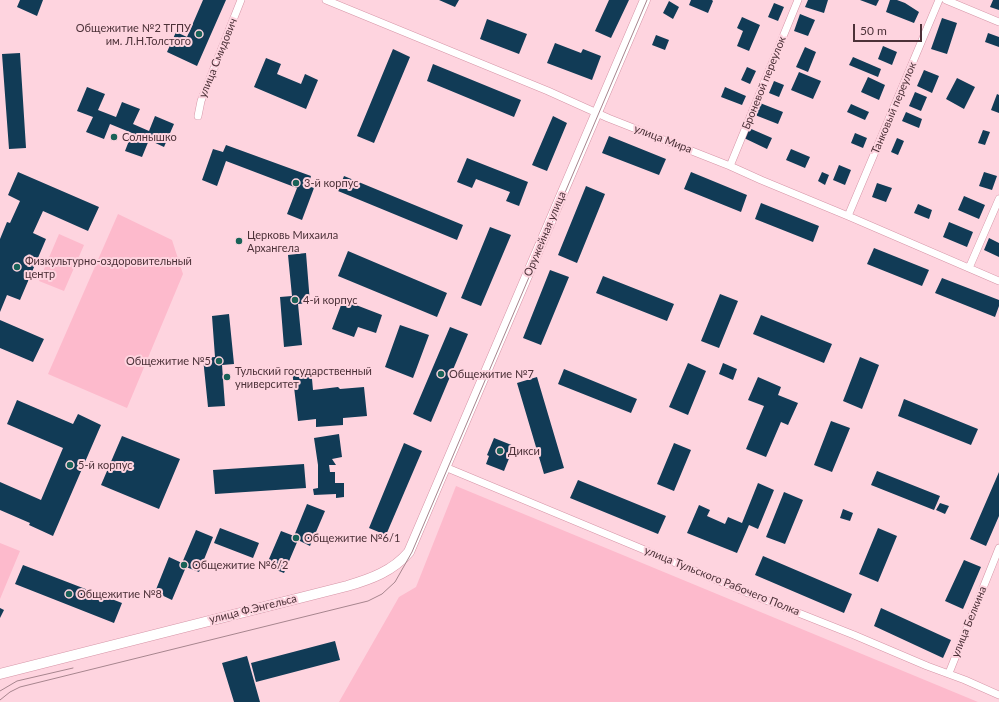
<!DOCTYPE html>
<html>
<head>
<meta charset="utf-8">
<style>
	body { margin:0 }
	#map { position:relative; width:999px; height:702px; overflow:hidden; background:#fed4df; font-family:Lato,sans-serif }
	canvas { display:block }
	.scale { position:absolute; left:853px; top:24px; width:69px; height:18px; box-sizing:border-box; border:2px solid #4c3138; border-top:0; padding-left:5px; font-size:12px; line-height:14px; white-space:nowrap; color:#4c3138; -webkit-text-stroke:3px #fed4df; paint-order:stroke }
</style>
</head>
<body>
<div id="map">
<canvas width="999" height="702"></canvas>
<div class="scale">50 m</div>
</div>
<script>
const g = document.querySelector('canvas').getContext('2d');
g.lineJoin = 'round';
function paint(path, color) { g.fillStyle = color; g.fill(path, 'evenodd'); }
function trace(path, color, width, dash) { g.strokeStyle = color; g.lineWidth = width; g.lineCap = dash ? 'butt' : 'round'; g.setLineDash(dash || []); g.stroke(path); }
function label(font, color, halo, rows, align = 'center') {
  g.font = font + ' Lato,sans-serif'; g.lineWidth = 4; g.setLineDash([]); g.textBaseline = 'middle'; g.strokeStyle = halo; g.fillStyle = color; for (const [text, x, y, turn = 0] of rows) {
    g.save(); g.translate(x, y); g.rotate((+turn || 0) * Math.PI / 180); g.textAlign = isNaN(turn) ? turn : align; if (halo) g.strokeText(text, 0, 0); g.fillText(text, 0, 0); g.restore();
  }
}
const green = new Path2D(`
	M118,214L172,240L183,274L127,408L48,374Z
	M59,234L84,245L64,291L39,281Z
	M456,486L978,702H339L399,597L416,587Z
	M0,543L20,551L0,599Z`);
const building = new Path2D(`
	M20,0H43L37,16L17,7Z
	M203,0H226L197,66L167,52L176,32L187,37Z
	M439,0H459L455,7Z
	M609,0H629L611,38L595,31Z
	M691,0H712L713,1L708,13L689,5Z
	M808,0H828L824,13L805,7Z
	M860,0H879L876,6Z
	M890,0H897L905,3L919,12L914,23L886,12Z
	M993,0H999V10L990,7Z
	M669,1L679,7L673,19L663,13Z
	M774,3L784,7L778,21L768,17Z
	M800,14L815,20L808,36L794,31Z
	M742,17L760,25L749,51L737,46L743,31L737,28Z
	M942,18L957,23L947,54L931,49Z
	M487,19L527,34L519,54L480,39Z
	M988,33L999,37V47L985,42Z
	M656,35L669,40L665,50L652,45Z
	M555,43L581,53L583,49L601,56L592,80L547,63Z
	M883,46L897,52L892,65L878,59Z
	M805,47L816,52L808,72L796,67Z
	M393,49L410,57L374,143L357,136Z
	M20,53L26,148L9,149L2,54Z
	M853,57L881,69L878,77L849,65Z
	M266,58L281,64L277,74L301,84L305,74L318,80L306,109L254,87Z
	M433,64L521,100L514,117L427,81Z
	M747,67L756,71L750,84L741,80Z
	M924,70L939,76L932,93L917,86Z
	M799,72L821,81L813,99L791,90Z
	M868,77L885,85L879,100L861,92Z
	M957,78L975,87L964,109L946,99Z
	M774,81L784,85L779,97L769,93Z
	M87,87L105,94L98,110L116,117L122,102L140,109L133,124L149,131L155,116L174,124L164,147L149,140L142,157L125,151L132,133L110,124L104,139L86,132L93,117L77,111Z
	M725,87L746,96L742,105L721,97Z
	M915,92L927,97L921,111L909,106Z
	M997,94L999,95V113L991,110Z
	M760,103L783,112L778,124L755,115Z
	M851,104L869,112L865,120L847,112Z
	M906,112L922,119L919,128L902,121Z
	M553,116L567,123L547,171L532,165Z
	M749,128L772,138L767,149L744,138Z
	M983,130L990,132L985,145L978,143Z
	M855,133L867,138L863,148L851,143Z
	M609,136L666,159L659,175L602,153Z
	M897,138L904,141L898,155L891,152Z
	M226,145L311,176L308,186L314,188L302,220L287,214L297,188L226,161L217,186L202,180L213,149L223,152Z
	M791,149L810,157L805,168L786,160Z
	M467,158L528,182L519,206L506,201L510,192L476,179L472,188L457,182Z
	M839,165L851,170L845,185L833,180Z
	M18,172L99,207L88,231L43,211L33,233L46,239L20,300L7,295L0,312V239L7,222L10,223L20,201L8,195Z
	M691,172L747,195L741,212L684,189Z
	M822,172L829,175L825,185L818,181Z
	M984,172L997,176L992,190L979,186Z
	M344,176L463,225L457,240L338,191Z
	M877,183L892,188L886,202L872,197Z
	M586,186L605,194L577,263L558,255Z
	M964,196L985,205L979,219L958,210Z
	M761,203L819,226L813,242L755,219Z
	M918,204L932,210L929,219L914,213Z
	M949,222L973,232L967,247L943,237Z
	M490,227L511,235L481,306L461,298Z
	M989,238L999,243V257L984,250Z
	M874,248L929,270L922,286L867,264Z
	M348,251L447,293L437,317L338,276Z
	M306,253L310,303L298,304L302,345L284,347L280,297L292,296L288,255Z
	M550,270L569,277L541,345L523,338Z
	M603,276L674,304L667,321L596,293Z
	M942,278L999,300V306L995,317L935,293Z
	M720,294L738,301L719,348L701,341Z
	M343,300L382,315L376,333L358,327L354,337L332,329Z
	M229,314L234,364L222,365L225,406L208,407L203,358L215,357L212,316Z
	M761,315L832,344L824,363L753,334Z
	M0,320L44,339L33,362L0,348Z
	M400,325L429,335L413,378L385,367Z
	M450,327L468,334L431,422L413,414Z
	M860,357L879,365L862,409L843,401Z
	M688,363L706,371L688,415L669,407Z
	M723,363L737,369L733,380L719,374Z
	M311,368L313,390L338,387L340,389L364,387L367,416L343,418V425L316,427V419L298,421L292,370Z
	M564,369L637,399L631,413L558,384Z
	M537,377L564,468L544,474L517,383Z
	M758,377L781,387L778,395L798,403L788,425L781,422L766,457L746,449L764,406L748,400Z
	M904,399L978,429L971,445L898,416Z
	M17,400L73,424L78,414L101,425L53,536L29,525L30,523L0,510V482L41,500L63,448L7,424Z
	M831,421L850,428L832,472L814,465Z
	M339,434L342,457L332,459L336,465H329L330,472H335V483H344V497L336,498V494L314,495L313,489L318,488V465L314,438Z
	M122,436L180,459L159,509L101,485Z
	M494,438L514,446L504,471L486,464L489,456L487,455Z
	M404,443L422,451L386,535L369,528Z
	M674,443L691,450L674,491L657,484Z
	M304,464L306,488L215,494L213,470Z
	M877,471L940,496L934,510L871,485Z
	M999,472V516L986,546L970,539Z
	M578,480L666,516L658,534L570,498Z
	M758,483L774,490L758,529L749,525L737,553L687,533L699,505L710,510L707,516L725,524L728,517L742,523Z
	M784,492L803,500L785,544L766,537Z
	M940,503L949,506L945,514L936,510Z
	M307,504L325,511L310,546L298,540L284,573L266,566L281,531L294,536Z
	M843,509L853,513L850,521L840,518Z
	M220,528L259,543L253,558L214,543Z
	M878,528L897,536L878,582L859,574Z
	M196,530L213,537L199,572L186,567L172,600L155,592L169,557L182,563Z
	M763,556L852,594L844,613L755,575Z
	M964,560L981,567L963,609L945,601Z
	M23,565L122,603L114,623L15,584Z
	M0,608L4,610L0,618Z
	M881,608L951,640L943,658L874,626Z
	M335,641L340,660L256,682L251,663Z
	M247,656L260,702H234L222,663Z`);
const street = new Path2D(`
	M326,0L548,91L608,118L730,166L761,180L848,216L999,281
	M946,0L999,22
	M198,116L201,101L241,0
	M730,166L798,0
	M848,216L939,0
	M969,268L999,199
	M445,467L748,593L854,635L927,666L965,680L999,695
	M949,673L999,548`);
const secondary = new Path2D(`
	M0,674L347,586C371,579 393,571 409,552L645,0`);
const tram = new Path2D(`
	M0,691L17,681L73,668
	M0,700L10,692L20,687L368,601L382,594L395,582L412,552L647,0`);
const markers = [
	[199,34,4,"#196258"],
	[114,137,4,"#196258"],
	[296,183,4,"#196258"],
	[239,241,4,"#196258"],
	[17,267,4,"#196258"],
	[295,300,4,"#196258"],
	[219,361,4,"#196258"],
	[441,374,4,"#196258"],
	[227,377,4,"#196258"],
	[500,451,4,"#196258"],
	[70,465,4,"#196258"],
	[296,538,4,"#196258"],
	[184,565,4,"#196258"],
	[69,594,4,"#196258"]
];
const poiNames = [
	["Общежитие №2 ТГПУ",191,28,"right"],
	["им. Л.Н.Толстого",191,41,"right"],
	["Солнышко",122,137],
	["3-й корпус",304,183],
	["Церковь Михаила",247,235],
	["Архангела",247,248],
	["Физкультурно-оздоровительный",25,261],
	["центр",25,274],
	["4-й корпус",303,300],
	["Общежитие №5",211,361,"right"],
	["Тульский государственный",235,371],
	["университет",235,384],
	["Общежитие №7",449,374],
	["Дикси",508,451],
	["5-й корпус",78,465],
	["Общежитие №6/1",304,538],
	["Общежитие №6/2",192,565],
	["Общежитие №8",77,594]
];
const streetNames = [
	["улица Смидович",218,58,-68],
	["Броневой переулок",764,83,-68],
	["Танковый переулок",894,108,-67],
	["улица Мира",663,139,21],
	["Оружейная улица",545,234,-67],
	["улица Тульского Рабочего Полка",722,581,22],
	["улица Ф.Энгельса",253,609,-14],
	["улица Белкина",969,622,-68]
];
paint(green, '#fdbacc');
paint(building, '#113b56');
trace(street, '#d594a6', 8);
trace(secondary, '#d594a6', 11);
trace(street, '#fff', 7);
trace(secondary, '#fff', 10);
trace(tram, '#a7858e', 1);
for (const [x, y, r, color] of markers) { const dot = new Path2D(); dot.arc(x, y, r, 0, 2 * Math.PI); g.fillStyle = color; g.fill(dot); trace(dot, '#fed4df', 1.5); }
label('11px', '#4c3138', '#fed4df', poiNames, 'left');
label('11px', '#4c3138', '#fed4df', streetNames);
</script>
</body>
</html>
